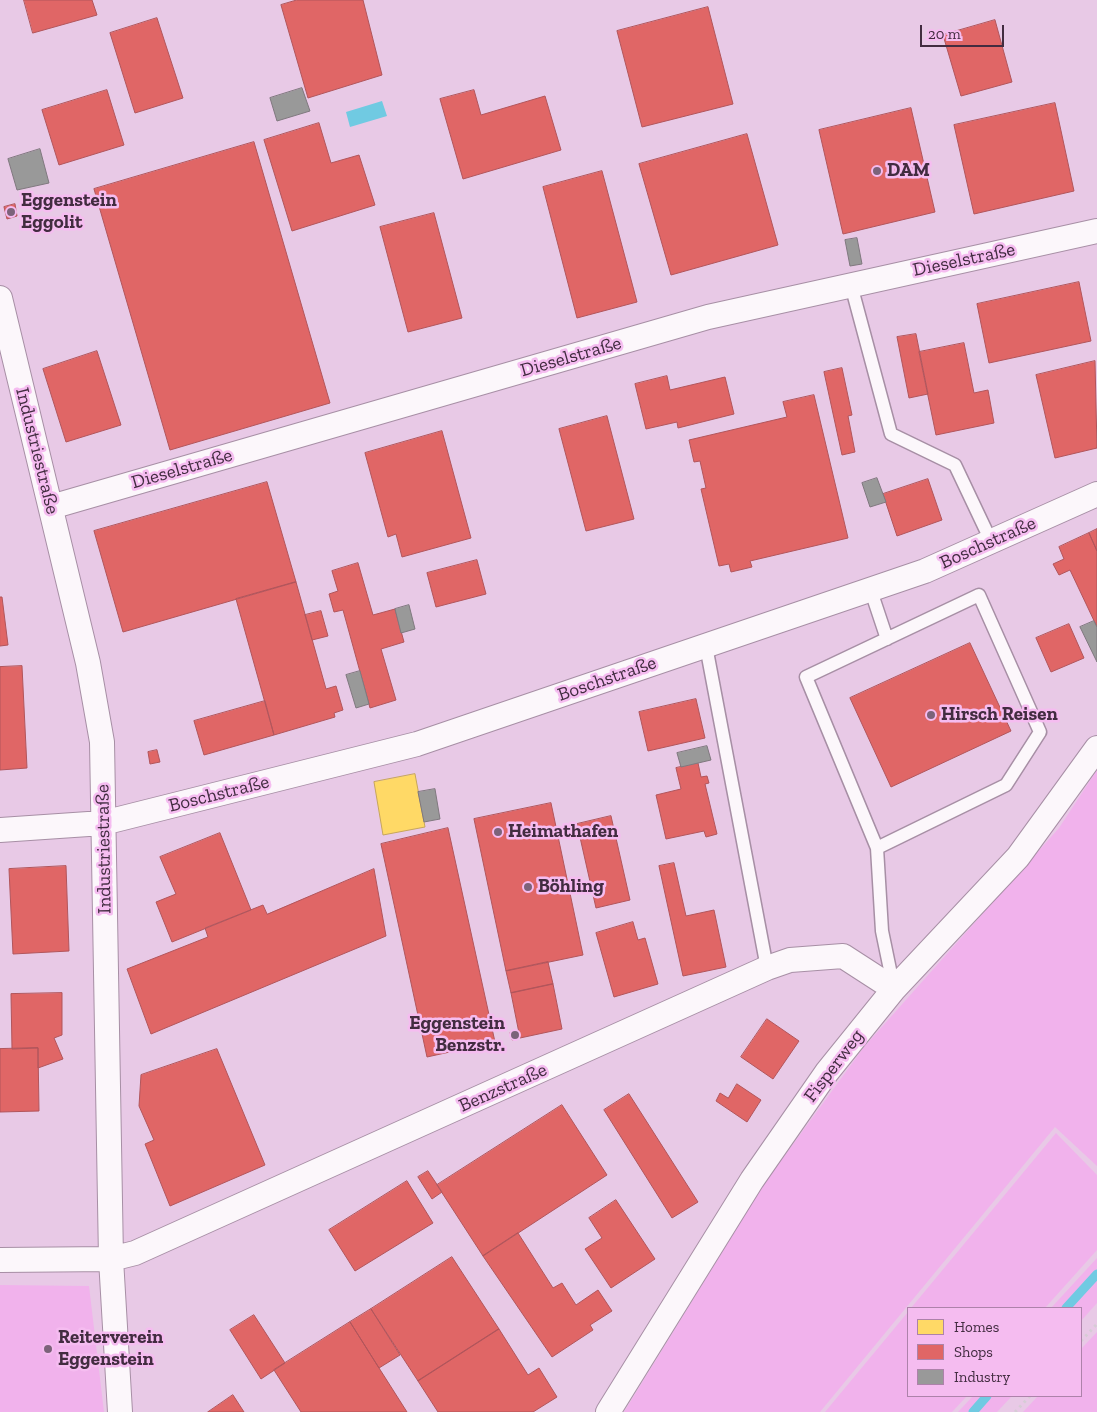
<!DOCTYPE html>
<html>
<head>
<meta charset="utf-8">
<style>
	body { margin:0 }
	#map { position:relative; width:1097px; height:1412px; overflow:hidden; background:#e8c9e6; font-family:"Zilla Slab",serif }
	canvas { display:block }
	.legend { position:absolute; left:907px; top:1307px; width:175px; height:90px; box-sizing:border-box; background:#f5bcf0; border:1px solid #ad82aa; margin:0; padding:6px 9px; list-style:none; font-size:15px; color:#422c40 }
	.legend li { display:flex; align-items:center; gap:10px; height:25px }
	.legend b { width:25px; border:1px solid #ad82aa }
	.scale { position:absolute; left:920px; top:25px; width:84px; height:22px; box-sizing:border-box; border:2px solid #422c40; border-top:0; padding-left:6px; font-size:15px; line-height:18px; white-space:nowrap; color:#422c40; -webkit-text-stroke:4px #f5bcf0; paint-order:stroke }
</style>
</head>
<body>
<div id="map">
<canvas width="1097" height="1412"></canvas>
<ul class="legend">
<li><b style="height:14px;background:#ffd966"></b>Homes</li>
<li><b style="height:14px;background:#e06666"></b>Shops</li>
<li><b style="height:14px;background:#999"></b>Industry</li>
</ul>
<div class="scale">20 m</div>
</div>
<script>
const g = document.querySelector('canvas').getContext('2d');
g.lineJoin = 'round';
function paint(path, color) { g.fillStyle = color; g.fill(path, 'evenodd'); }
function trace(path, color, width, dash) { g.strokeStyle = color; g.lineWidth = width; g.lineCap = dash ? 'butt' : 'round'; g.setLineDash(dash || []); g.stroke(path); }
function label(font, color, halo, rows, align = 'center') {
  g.font = font + ' "Zilla Slab",serif'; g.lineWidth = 5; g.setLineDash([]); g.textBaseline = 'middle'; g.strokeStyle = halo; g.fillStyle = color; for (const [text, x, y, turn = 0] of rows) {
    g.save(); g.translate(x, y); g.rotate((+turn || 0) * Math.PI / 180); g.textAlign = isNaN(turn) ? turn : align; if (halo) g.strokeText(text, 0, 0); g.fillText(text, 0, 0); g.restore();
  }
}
const green = new Path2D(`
	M1097,770V1166L1055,1127L820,1412H624L764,1184L864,1047L1059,828Z
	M1056,1133L1097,1175V1250L1045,1308H911Z
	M1097,1258V1303L1081,1321V1308H1051Z
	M0,1285L89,1286L104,1412H0Z
	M908,1312V1396H967L952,1412H825Z
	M1097,1332V1412H1023L1038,1396H1081V1349Z
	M973,1396H1012L997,1412H958Z`);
const water = new Path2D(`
	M382,101L387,116L350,127L346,112Z`);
const homes = new Path2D(`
	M415,774L425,827L383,835L374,782Z`);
const shops = new Path2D(`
	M24,0H92L97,15L33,33Z
	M297,0H363L382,75L308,98L281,5Z
	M708,7L733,104L642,127L617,31Z
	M157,18L183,98L135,113L110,33Z
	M995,20L1012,82L961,96L943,35Z
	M107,90L124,145L59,165L42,110Z
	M474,90L481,115L545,96L561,150L463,179L440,99Z
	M1055,103L1074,191L974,214L954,125Z
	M911,108L935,212L843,234L819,130Z
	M319,123L331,163L359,155L375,205L292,231L264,140Z
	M747,134L778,245L671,275L639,164Z
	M254,142L330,403L170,450L94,189Z
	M602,171L637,302L577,318L543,187Z
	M15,204L17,216L7,219L4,207Z
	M434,213L462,318L408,332L380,227Z
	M1079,282L1091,341L989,363L977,304Z
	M916,334L928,394L909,398L897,337Z
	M964,343L974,393L988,390L994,423L936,435L919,352Z
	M97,351L121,425L66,442L43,369Z
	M1095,361L1097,448L1055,458L1036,375Z
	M842,368L852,415L848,416L855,452L842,455L824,372Z
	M667,376L670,390L725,377L734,414L678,428L677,422L646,429L635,384Z
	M814,395L848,538L750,561L752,567L731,572L729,564L719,566L701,489L706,488L700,461L694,462L689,440L787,417L783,402Z
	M607,416L634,519L586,531L559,429Z
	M442,431L471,538L402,557L396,534L388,537L365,453Z
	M928,479L942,520L897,536L883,494Z
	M267,482L296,582L123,632L94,531Z
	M1097,529V551L1089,533Z
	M1089,533L1097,551V627L1070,570L1059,575L1053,564L1064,559L1059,547Z
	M477,560L486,594L436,607L427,573Z
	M358,563L373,615L395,609L404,642L381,649L396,700L370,708L343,610L334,612L329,594L338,591L332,571Z
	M296,582L326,689L336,686L343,710L334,713L335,717L274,735L236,599Z
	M0,597H2L8,645L0,646Z
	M321,611L328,636L312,640L305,615Z
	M1069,624L1084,658L1051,672L1036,638Z
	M970,643L1011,731L891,787L850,698Z
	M22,666L27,768L0,770V667Z
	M696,699L705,738L648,751L639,712Z
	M265,701L274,735L204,755L194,721Z
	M157,750L160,762L150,764L148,752Z
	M698,763L701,777L707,776L709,783L705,784L717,834L706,837L704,831L666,839L656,795L681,789L676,768Z
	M551,803L583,955L506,971L474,819Z
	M611,816L630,900L596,908L577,824Z
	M448,828L495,1042L427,1057L381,844Z
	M220,833L251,910L172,942L156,902L176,894L160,857Z
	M674,863L686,916L714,910L726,967L683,976L659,866Z
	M66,866L69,951L13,954L9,869Z
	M374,869L386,936L151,1034L127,969L208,937L205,928L263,905L267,914Z
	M633,922L638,940L645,938L658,984L614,997L596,933Z
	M548,962L553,984L511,993L506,971Z
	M553,984L562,1029L520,1038L511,993Z
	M62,993V1035L54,1038L63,1059L38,1068V1048L12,1049L11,994Z
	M767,1019L799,1041L773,1079L741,1057Z
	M518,1031L519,1038L512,1040L510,1033Z
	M38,1048L39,1111L0,1112V1049Z
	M217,1049L265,1165L170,1206L145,1144L154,1140L139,1106L141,1075Z
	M737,1084L761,1100L747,1122L716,1101L720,1093L728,1098Z
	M629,1094L698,1202L672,1218L604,1110Z
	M562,1105L607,1175L483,1256L437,1185Z
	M428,1171L442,1192L432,1199L418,1177Z
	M407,1181L433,1223L355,1271L329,1230Z
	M616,1200L655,1259L611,1288L585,1249L602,1238L589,1218Z
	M518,1233L553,1288L562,1283L576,1305L598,1290L612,1311L590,1325L593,1330L552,1357L483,1256Z
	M452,1257L499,1329L418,1381L371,1309Z
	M371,1309L400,1355L379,1368L350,1322Z
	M254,1315L285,1363L261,1379L230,1330Z
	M350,1322L379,1368L407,1412H301L274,1370Z
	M499,1329L528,1375L539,1368L557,1397L533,1412H438L418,1381Z
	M233,1395L244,1412H208Z`);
const industry = new Path2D(`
	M302,88L310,111L277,121L270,98Z
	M40,149L49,183L17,190L8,159Z
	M857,238L862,264L850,266L845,240Z
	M877,478L886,502L870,507L862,483Z
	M409,605L415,629L401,633L395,609Z
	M1094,621L1097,627V662L1080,627Z
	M360,671L369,704L356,708L346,675Z
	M707,746L711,760L681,767L677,753Z
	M435,789L440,819L424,822L418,792Z`);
const stream = new Path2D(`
	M1066,1308L1097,1274
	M973,1412L987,1396`);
const path = new Path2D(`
	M1081,1341L1097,1324
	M1015,1412L1030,1396`);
const lane = new Path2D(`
	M851,285L891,434L955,465L991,541
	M871,591L887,639
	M706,646L767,968
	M877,848L1006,785L1040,732L979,595L806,677L877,848L882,931L894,989`);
const street = new Path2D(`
	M0,298L88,663L102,742L111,1259L120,1412
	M51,507L708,317L1097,231
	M0,830L103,823L417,744L925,571L1097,494
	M0,1260L111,1259L135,1253L767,968L790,960L843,956L894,989
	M608,1412L752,1180L827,1072L894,989L1018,857L1097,748`);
const markers = [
	[877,171,5,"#7c637a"],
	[11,212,5,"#7c637a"],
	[931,715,5,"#7c637a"],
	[498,832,5,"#7c637a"],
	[528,887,5,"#7c637a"],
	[515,1035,5,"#7c637a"],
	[48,1349,5,"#7c637a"]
];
const poiNames = [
	["DAM",887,171],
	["Eggenstein",21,201],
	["Eggolit",21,223],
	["Hirsch Reisen",941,715],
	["Heimathafen",508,832],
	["Böhling",538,887],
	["Eggenstein",505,1024,"right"],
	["Benzstr.",505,1046,"right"],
	["Reiterverein",58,1338],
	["Eggenstein",58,1360]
];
const streetNames = [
	["Dieselstraße",964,260,-12],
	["Dieselstraße",571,357,-16],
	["Industriestraße",37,451,76],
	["Dieselstraße",182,469,-16],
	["Boschstraße",988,543,-24],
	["Boschstraße",607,679,-19],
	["Boschstraße",219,794,-14],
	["Industriestraße",104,849,-91],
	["Fisperweg",834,1066,-53],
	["Benzstraße",503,1088,-24]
];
paint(green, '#f1b2ec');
paint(water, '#70cae2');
paint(homes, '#ffd966');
trace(homes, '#c6a55b', 1);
paint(shops, '#e06666');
trace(shops, '#b1555b', 1);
paint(industry, '#999');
trace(industry, '#7f787e', 1);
trace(stream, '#70cae2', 9);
trace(lane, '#a78fa5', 15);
trace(street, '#a78fa5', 26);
trace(path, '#d6ccd5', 3, [2.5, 4]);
trace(lane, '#fcf7fb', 12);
trace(street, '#fcf7fb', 24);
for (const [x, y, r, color] of markers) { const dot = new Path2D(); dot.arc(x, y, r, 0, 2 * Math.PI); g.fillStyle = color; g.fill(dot); trace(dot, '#f5bcf0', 2); }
label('bold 19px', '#422c40', '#f5bcf0', poiNames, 'left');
label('19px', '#422c40', '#f5bcf0', streetNames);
</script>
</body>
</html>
